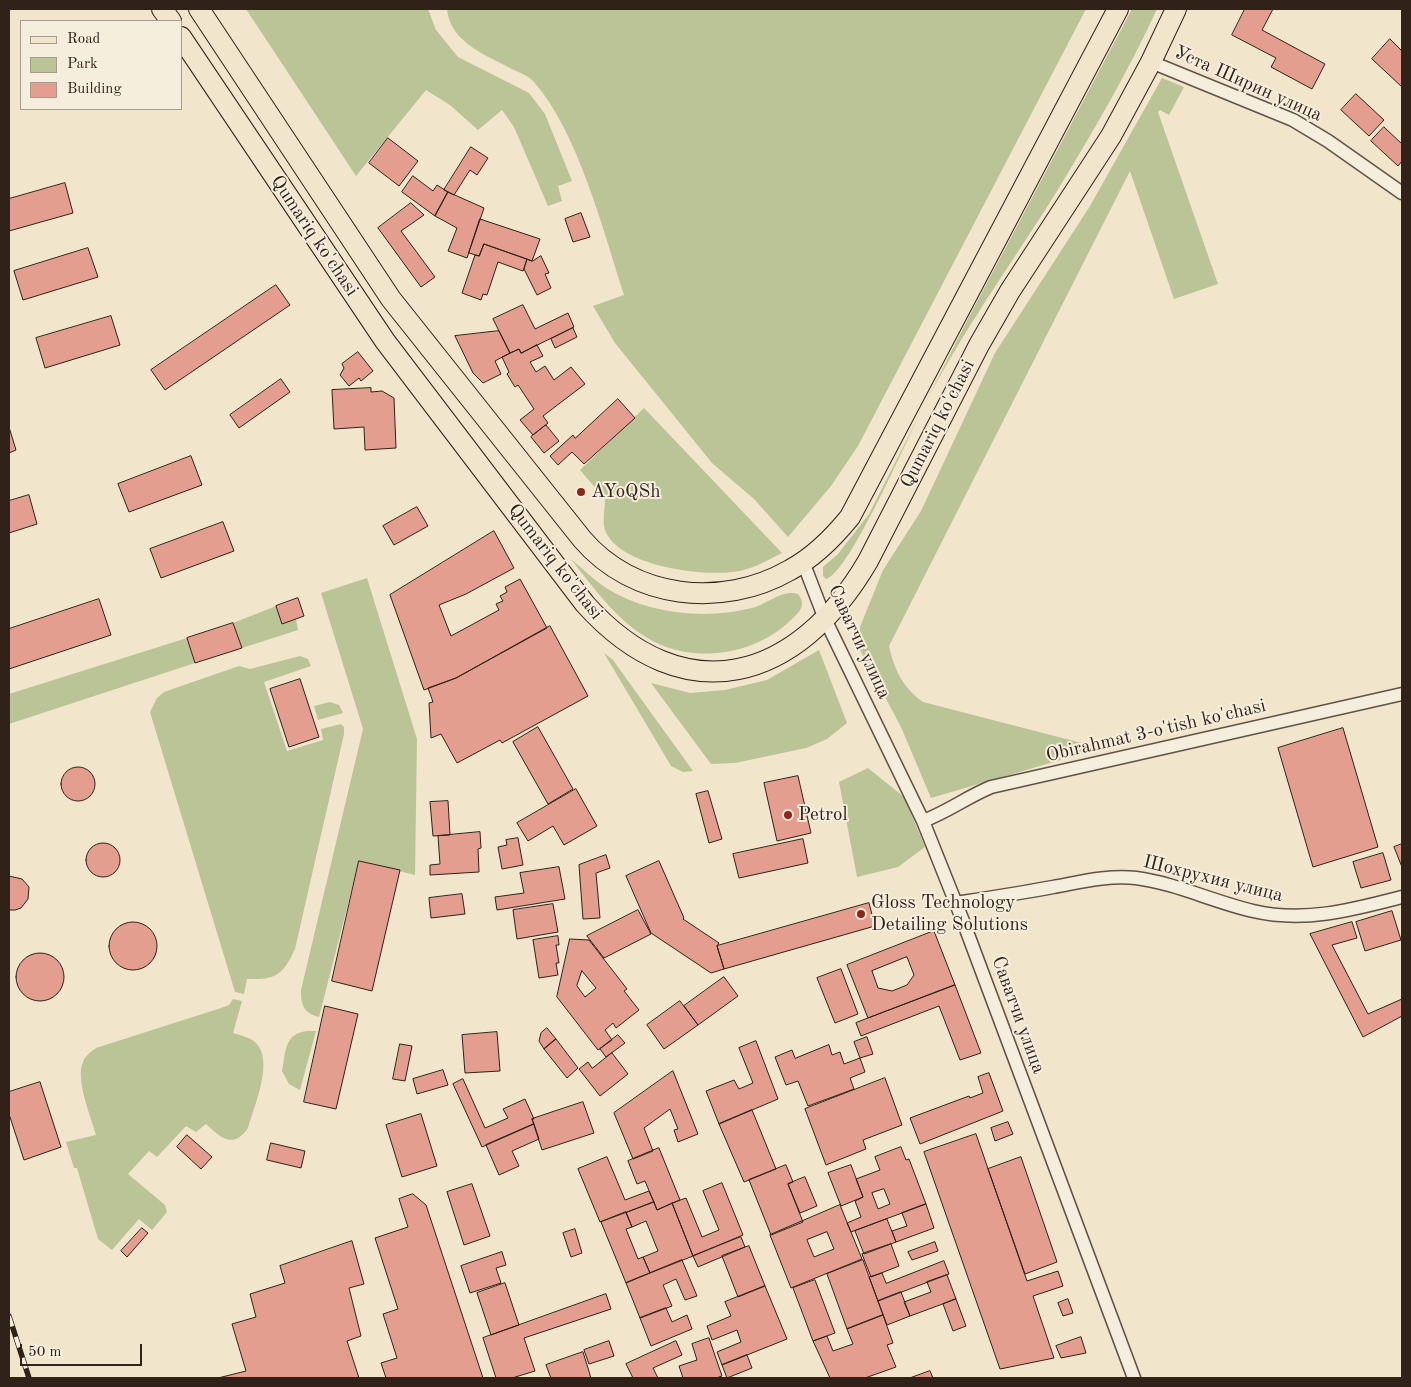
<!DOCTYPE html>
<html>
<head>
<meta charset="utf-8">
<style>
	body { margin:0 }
	#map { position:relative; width:1411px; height:1387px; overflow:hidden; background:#f1e5cb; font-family:"Old Standard TT",serif }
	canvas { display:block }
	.frame { position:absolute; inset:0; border:10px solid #302119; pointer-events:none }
	.legend { position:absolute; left:20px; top:20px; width:162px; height:90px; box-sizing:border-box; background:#f6eedd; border:1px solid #a79c8f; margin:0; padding:6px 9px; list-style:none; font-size:15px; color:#302119 }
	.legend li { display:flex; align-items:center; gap:10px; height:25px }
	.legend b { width:25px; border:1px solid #a79c8f }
	.scale { position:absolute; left:20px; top:1344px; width:122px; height:22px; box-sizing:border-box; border:2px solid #302119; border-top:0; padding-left:6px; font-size:15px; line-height:18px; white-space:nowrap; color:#302119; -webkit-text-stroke:4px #f6eedd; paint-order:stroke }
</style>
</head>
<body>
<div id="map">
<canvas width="1411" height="1387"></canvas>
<div class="frame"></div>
<ul class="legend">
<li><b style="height:6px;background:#f1e5cb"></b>Road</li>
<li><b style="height:14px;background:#bbc497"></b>Park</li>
<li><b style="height:14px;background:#e39e8f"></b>Building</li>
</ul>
<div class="scale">50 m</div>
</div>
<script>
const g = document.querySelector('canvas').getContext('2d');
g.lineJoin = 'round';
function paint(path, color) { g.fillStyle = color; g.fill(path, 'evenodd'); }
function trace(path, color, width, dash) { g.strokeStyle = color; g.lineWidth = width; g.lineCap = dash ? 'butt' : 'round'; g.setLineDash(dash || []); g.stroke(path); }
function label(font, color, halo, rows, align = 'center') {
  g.font = font + ' "Old Standard TT",serif'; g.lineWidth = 4; g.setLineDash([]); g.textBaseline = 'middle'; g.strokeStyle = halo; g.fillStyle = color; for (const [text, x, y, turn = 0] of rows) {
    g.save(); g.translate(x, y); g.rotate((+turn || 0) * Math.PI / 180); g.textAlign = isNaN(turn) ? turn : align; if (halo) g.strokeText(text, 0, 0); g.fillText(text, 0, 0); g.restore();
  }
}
const green = new Path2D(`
	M246,9H428L436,30L458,57L529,93L545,114L572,181L558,186L562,201L548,206L514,127L502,110L478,130L450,105L426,90L356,176Z
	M447,9H1086L858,446L831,486L788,537L754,499L712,463L615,343L593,306L624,295C603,230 578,132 534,82C529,76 520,73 514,70C488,56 450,43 447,9Z
	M1132,9H1157C1128,72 1093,132 1057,191C1009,268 955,341 915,424C903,449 847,575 826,579L823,576V567L838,554L869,514L970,315Z
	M1162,78L1184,87L1169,115L1160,110L1158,112L1218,284L1174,299L1130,171L889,646C894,669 903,688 923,702L1101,748L931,798L901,727L858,646L860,627L883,570L921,511L995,353L1090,206Z
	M644,408L782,553C770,559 756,567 743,570C711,579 612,567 604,526C603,518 605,507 605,499L580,470Z
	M571,559C582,568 594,580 606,588C648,614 704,620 752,608C767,604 783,589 798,594C806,604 801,611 792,619C759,652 705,663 661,645C622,628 596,591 571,559Z
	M367,578L417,739L415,875L359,861L319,1017C303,1013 301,1004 301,990L363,729L321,593Z
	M276,606L282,624L296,619L298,630L242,648L233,623Z
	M187,638L195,663L9,724V694Z
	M819,650L847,723L827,739L806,748L735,763L711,764L651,683L690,693L725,690L767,680Z
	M604,653L613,660L693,771L683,772L671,766Z
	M300,656L308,659L311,666L264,682L287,751L323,740L321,729L341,724L344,727V734L295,949C283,975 276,980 247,979L244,994L235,992L150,712L157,698L164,692L239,666L250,669Z
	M330,702L339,705L343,713L318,720L314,706Z
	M868,768L904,797L925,847L898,867L857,877L839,782Z
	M233,999L242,1001L233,1033C240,1035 249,1037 255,1042C275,1060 254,1106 248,1128C233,1150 220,1137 206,1124L196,1132L186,1126L157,1157L149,1151L128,1174L165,1205L167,1212L152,1230L139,1219L112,1250L98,1239L77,1168H74L66,1142L96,1135C91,1117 75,1079 83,1062C85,1056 91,1052 96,1048L221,1008L229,1005Z
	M307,1031H316L300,1090L289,1084L282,1071C286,1051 284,1034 307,1031Z`);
const building = new Path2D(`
	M1245,9H1273L1262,30L1325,64L1312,89L1271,67L1276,58L1232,35Z
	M1390,39L1402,51V87L1372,59Z
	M1356,94L1384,120L1369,136L1341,110Z
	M1384,127L1402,144V161L1398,166L1371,141Z
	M388,138L418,161L399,186L369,163Z
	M471,147L488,158L477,175L470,170L454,195L444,190Z
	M413,176L433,191L437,185L448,192L435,216L402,192Z
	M65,183L73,213L9,231V199Z
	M448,192L484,208L467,258L448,251L457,228L435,216Z
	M411,203L424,215L401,231L435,277L421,287L378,228Z
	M581,213L590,237L573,242L565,219Z
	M480,219L540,239L532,261L484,244L479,256L469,253Z
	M484,244L527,259L523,271L498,262L487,295L483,294L481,300L462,293L475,255L479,256Z
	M88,248L98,277L23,300L14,271Z
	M541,256L549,273L545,274L551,288L537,295L524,269L527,259L532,261Z
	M276,285L290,305L165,390L151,370Z
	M523,305L535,329L568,313L574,327L521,353L519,349L510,353L493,319Z
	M111,316L120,345L45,368L36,338Z
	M573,328L577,337L555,348L551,339Z
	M499,331L510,353L495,361L501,374L483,383L473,373L455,336Z
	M537,345L543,356L530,362L536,372L545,366L554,380L571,367L585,384L543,416L548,423L533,435L520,420L534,409L518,385L515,387L507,374L509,372L502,357L519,349L521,353Z
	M358,352L373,371L361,381L359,378L349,386L340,375L344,368L342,364Z
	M281,379L290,392L239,428L230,415Z
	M371,388V392L382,391L394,398L396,448L365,450L364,427L334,429L332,390Z
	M618,399L635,418L584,464L572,452L558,465L550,456L573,435L575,438Z
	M546,425L559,441L544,453L531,437Z
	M9,427L16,450L9,453Z
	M191,456L202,485L129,512L118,484Z
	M29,495L37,524L9,533V501Z
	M417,507L428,526L394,545L383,526Z
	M223,522L234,551L161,578L150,549Z
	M494,531L514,568L466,594L439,605L451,636L499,610L496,604L503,601L500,596L507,592L505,587L520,579L547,628L456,678L424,690L390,595Z
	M298,598L304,616L282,624L276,606Z
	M99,599L111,635L9,669V629Z
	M233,623L242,648L195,663L187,638Z
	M550,626L588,696L502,743L500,740L457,763L441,734L431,738L429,703L433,702L428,688L456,678Z
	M300,679L319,737L289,747L270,689Z
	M538,727L573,789L548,804L513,742Z
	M1343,728L1378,847L1313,867L1278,748Z
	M61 784a17 17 0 1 1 34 0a17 17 0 1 1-34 0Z
	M798,776L811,833L777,841L764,783Z
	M576,789L597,826L564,845L553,826L528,841L517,823Z
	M708,791L722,839L709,843L696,794Z
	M448,801L450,835L433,836L430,802Z
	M480,832L481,848L478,849L479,872L430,875V865L440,864L438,836Z
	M518,838L523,865L502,869L498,847L507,845L506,840Z
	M803,839L808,863L739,878L733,854Z
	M86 860a17 17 0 1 1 34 0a17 17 0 1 1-34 0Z
	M1402,844V867L1394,847Z
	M1383,853L1391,880L1361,888L1353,862Z
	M606,855L610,868L596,873L600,918L583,919L579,865Z
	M359,861L400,870L372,991L332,981Z
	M659,861L684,918L683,919L719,943L717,946L724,969L711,973L651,933L626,876Z
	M559,867L565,899L497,910L495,897L524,893L520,873Z
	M9,876L22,879L29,887L28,899L21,908L15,910H9Z
	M462,894L465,914L431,918L429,898Z
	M869,903L875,926L724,969L717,946Z
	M553,904L558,932L517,939L513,910Z
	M638,910L651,934L604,958L587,936Z
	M1392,911L1401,940L1365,951L1356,922Z
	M109 946a24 24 0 1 1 48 0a24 24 0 1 1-48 0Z
	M1352,922L1357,938L1332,945L1368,1014L1402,999V1016L1363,1037L1310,934Z
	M934,931L955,985L868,1018L847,965ZM907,957L914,975L907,985L892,991L878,988L872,971Z
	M558,936L559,945H556L559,963H556L558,975L539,978L533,940Z
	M570,939L589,940L627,989L624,991L639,1010L616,1028L613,1023L605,1030L612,1040L598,1050L557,997ZM582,971L596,988L585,997L577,986Z
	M16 977a24 24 0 1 1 48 0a24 24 0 1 1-48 0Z
	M841,969L858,1014L835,1023L817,978Z
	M724,977L738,996L698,1025L684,1006Z
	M955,985L981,1053L960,1060L939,1006L861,1036L856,1023Z
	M680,1001L698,1025L664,1049L647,1025Z
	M325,1006L358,1014L336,1109L304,1102Z
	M547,1028L556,1039L544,1049L539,1041L541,1033Z
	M497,1032L500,1071L465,1073L462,1035Z
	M618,1035L625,1043L606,1057L600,1049Z
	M867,1037L873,1054L860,1058L854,1042Z
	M556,1039L578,1068L567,1078L544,1049Z
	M756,1041L778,1099L719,1124L706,1091L734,1080L739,1089L753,1083L739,1048Z
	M400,1044L412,1046L405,1081L393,1079Z
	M829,1045L832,1055L840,1052L844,1064L860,1058L865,1072L850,1078L854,1089L808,1106L798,1081L786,1085L775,1057L792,1050L795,1058Z
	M612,1053L628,1074L600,1096L579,1069L588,1062L592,1068Z
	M443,1070L448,1085L417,1094L413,1079Z
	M673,1071L698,1134L678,1142L674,1130L678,1129L670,1109L644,1128L653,1151L633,1159L614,1113Z
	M989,1073L1003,1111L920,1144L910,1118L969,1096L970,1098L983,1093L978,1077Z
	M885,1078L902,1125L863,1140L866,1149L826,1165L805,1109Z
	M463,1079L485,1128L508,1118L503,1109L525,1099L534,1119H532L534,1124L482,1147L453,1084Z
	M40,1082L61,1147L24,1160L9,1114V1092Z
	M583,1102L594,1133L542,1150L532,1119Z
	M752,1110L776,1169L744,1182L719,1124Z
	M421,1114L437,1166L402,1177L386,1125Z
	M1008,1122L1013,1134L995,1141L991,1128Z
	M534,1124L539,1139L512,1151L519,1166L499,1175L486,1145Z
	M976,1134L1027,1281L1058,1271L1063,1286L1033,1296L1054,1358L1000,1369L924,1152Z
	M187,1135L212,1157L201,1169L177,1147Z
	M271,1143L305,1151L301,1168L267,1160Z
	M901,1147L906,1160L909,1159L926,1204L851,1232L847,1223L861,1217L855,1201L863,1197L856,1179L880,1170L875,1157ZM884,1189L890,1204L878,1209L872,1193Z
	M659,1148L680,1200L657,1210L645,1181L637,1184L628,1161Z
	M607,1157L625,1200L649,1191L654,1202L600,1222L578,1169Z
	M1021,1157L1057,1262L1025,1274L988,1169Z
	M786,1165L793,1182L788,1184L803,1222L771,1235L749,1180Z
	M851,1165L863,1197L841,1206L828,1173Z
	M805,1177L817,1206L800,1213L788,1184Z
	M722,1183L743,1235L693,1256L672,1203L686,1198L702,1237L719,1230L703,1191Z
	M472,1184L490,1236L464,1245L447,1192Z
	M413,1194L426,1205L483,1378H386L381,1363L397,1358L383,1314L398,1309L375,1238L408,1227L399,1199Z
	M654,1202L657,1210L672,1203L693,1256L650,1273L643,1257L658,1251L646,1221L632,1227L626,1213Z
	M926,1204L934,1228L896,1242L892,1231L907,1226L902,1213Z
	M840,1205L862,1259L791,1288L770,1235ZM827,1232L834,1249L814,1257L807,1240Z
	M626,1212L632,1227L626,1229L638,1259L643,1257L650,1273L626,1283L601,1222Z
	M887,1219L896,1242L864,1254L855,1231Z
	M142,1228L148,1233L127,1257L121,1251Z
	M575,1229L582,1253L571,1257L563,1233Z
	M741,1237L745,1247L698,1267L693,1256Z
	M352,1241L364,1284L349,1288L361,1336L347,1341L359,1378H218L246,1371L232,1324L256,1317L250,1294L285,1283L280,1266Z
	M935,1242L938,1251L912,1260L908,1252Z
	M891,1244L899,1266L871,1277L862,1254Z
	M749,1246L765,1286L738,1297L722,1256Z
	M502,1252L506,1265L496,1268L501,1283L470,1293L461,1266Z
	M682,1260L697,1296L685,1300L676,1279L663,1285L672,1306L640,1318L626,1283Z
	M863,1260L883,1315L847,1329L827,1274Z
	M944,1261L949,1274L878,1301L869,1277L882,1273L886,1283Z
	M947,1275L956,1299L910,1316L904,1302L931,1292L927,1282Z
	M815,1280L835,1333L813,1341L793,1288Z
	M505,1283L519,1325L491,1335L477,1293Z
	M765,1286L787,1339L722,1365L717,1352L741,1342L737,1330L712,1340L707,1326L731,1316L725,1302Z
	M901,1292L910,1316L887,1325L878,1301Z
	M606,1294L611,1309L524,1338L535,1371L512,1378H496L483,1338Z
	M956,1299L966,1326L953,1331L943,1304Z
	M1068,1299L1073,1313L1063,1316L1058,1303Z
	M666,1308L672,1322L687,1315L692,1329L651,1346L640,1318Z
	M883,1315L893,1343L887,1345L896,1367L865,1378H830L813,1341L827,1336L833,1351L853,1344L847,1329Z
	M1081,1337L1086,1353L1061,1358L1056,1346Z
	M709,1338L722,1376L716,1378H683L679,1366L697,1360L692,1344Z
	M609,1341L614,1356L589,1364L584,1350Z
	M676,1341L682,1355L653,1368L658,1378H633L626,1364Z
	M583,1352L591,1378H551L546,1365Z
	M747,1355L752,1368L727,1378L722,1365Z
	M930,1371L933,1378H910Z`);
const street = new Path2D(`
	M1151,62L1293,120L1328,141L1402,193
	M803,562L825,619L923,821L963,921L1134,1378
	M923,821C947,812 967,797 991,787L1402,694
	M956,903C988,898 1021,893 1053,887C1081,882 1107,875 1136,878C1175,883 1214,902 1253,911C1304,923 1352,910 1402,897`);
const primary = new Path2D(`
	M162,9L171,21
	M199,9L391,299L582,539C633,599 722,609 790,570C814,557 833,538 850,517L1118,9
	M181,37L385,341L585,604C685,715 798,681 868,561L979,345L1010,291L1111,136L1151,62L1176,9`);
const rail = new Path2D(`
	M9,1316L29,1378`);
const markers = [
	[581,492,5,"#8f2418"],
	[788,815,5,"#8f2418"],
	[861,914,5,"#8f2418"]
];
const streetNames = [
	["Уста Ширин улица",1248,84,24],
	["Qumariq ko'chasi",314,236,56],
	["Qumariq ko'chasi",938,424,-63],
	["Qumariq ko'chasi",555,562,52],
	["Саватчи улица",859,642,65],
	["Obirahmat 3-o'tish ko'chasi",1156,731,-13],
	["Шохрухия улица",1213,879,14],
	["Саватчи улица",1018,1015,70]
];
const poiNames = [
	["AYoQSh",591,492],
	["Petrol",798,815],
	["Gloss Technology",871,903],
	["Detailing Solutions",871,925]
];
paint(green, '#bbc497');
paint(building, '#e39e8f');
trace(building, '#302119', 1);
trace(street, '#605246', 15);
trace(primary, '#302119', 22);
trace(street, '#f6eedd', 12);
trace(primary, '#f1e5cb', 20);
trace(rail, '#302119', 5.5);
trace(rail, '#f6eedd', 4, [11]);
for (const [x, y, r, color] of markers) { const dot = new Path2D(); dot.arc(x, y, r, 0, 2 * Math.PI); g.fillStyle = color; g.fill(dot); trace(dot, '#f6eedd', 2); }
label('19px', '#302119', '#f6eedd', streetNames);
label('19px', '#302119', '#f6eedd', poiNames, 'left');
</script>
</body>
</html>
